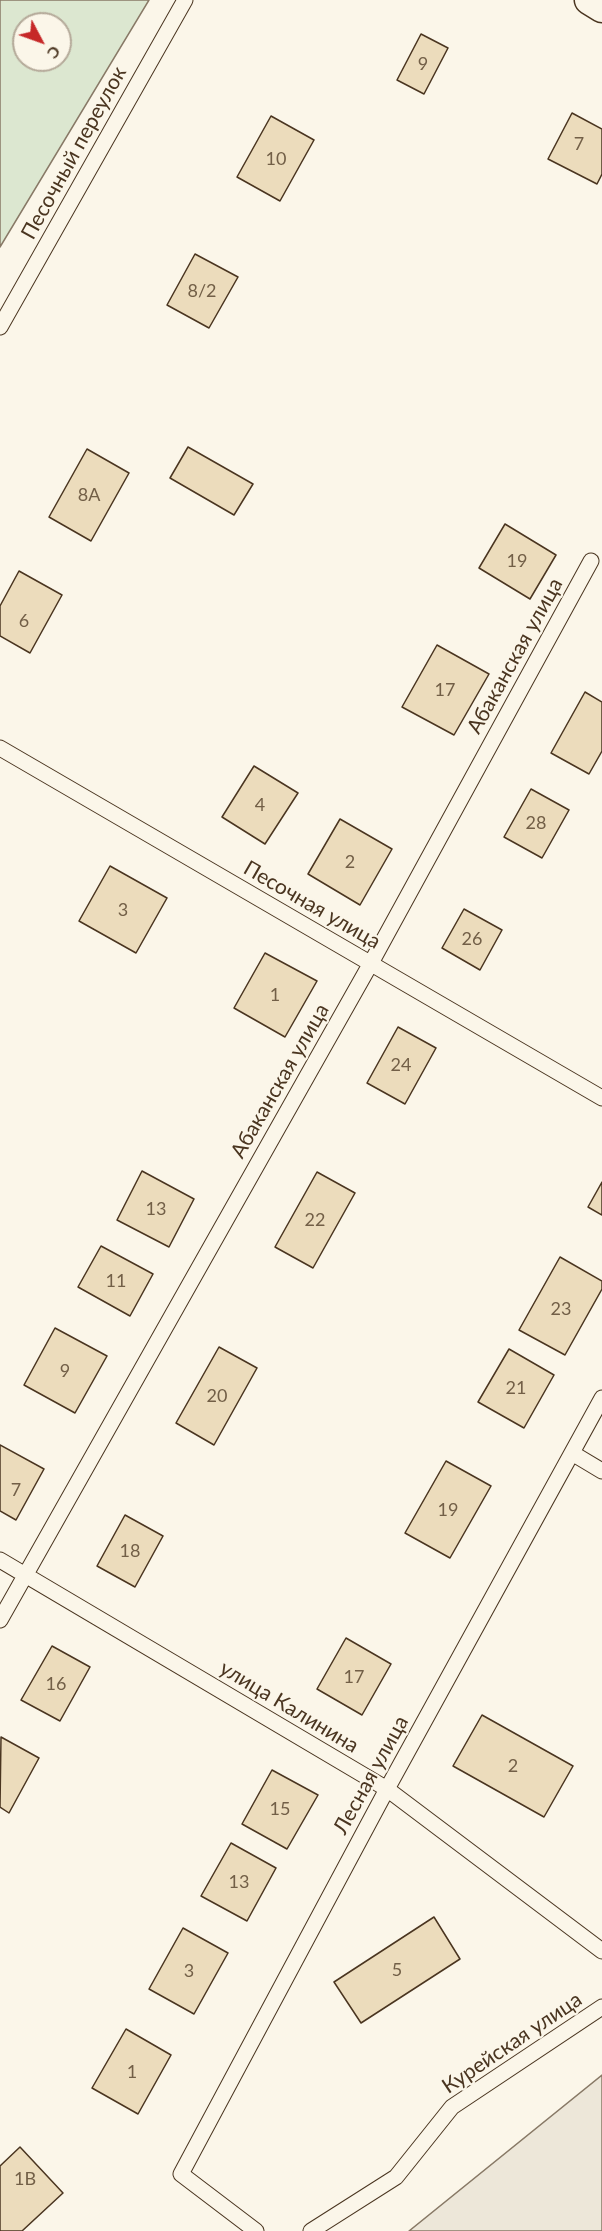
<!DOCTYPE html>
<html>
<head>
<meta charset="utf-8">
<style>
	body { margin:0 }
	#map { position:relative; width:602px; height:2231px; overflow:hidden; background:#fbf6e9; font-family:Lato,sans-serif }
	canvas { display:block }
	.north { position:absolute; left:12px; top:12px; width:60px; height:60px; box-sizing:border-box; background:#fbf6e9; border:2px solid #b4a999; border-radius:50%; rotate:131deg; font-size:16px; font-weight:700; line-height:24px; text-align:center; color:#4a3520 }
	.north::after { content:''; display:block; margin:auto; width:21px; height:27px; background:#c62828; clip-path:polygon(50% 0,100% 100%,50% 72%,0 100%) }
</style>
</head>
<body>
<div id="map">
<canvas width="602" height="2231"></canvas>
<div class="north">С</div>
</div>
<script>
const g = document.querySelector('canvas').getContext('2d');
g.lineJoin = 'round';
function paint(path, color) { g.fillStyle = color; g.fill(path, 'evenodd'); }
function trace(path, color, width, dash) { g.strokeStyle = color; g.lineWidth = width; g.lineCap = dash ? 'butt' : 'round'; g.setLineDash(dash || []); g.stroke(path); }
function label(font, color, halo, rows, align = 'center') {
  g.font = font + ' Lato,sans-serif'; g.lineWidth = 4.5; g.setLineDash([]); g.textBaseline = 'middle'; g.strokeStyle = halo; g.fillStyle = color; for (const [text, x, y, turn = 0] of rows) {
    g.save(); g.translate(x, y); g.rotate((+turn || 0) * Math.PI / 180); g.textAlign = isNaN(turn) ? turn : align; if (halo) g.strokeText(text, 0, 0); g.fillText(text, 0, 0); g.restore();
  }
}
const green = new Path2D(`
	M0,0H149L0,247ZM24,24H60V60H24Z`);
const parking = new Path2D(`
	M602,2075V2231H409Z`);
const building = new Path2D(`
	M421,34L448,48L424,94L397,80Z
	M572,113L602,129V174L597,184L548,159Z
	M271,116L314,140L280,201L237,177Z
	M195,254L238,277L209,328L167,305Z
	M188,447L253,484L234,515L170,478Z
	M87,449L129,473L91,541L49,517Z
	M505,524L556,555L530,599L479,568Z
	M19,571L62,595L30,653L0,636V606Z
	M437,645L489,674L454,735L402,707Z
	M585,692L602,702V751L589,774L551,753Z
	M254,766L298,793L265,844L222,817Z
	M531,789L569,810L542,858L504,837Z
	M340,819L392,849L360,905L308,874Z
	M110,866L167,898L136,953L79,921Z
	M464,909L502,930L480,970L442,948Z
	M265,953L317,981L285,1037L234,1008Z
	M398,1027L436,1048L405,1104L367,1083Z
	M142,1171L194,1199L169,1247L117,1220Z
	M317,1172L355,1193L313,1268L275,1247Z
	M602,1182V1215L588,1207Z
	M101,1246L153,1274L130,1316L78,1287Z
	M560,1257L602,1281V1289L565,1355L519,1330Z
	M55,1328L107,1356L75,1413L24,1385Z
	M219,1347L257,1368L214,1445L176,1423Z
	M509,1349L554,1375L524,1428L478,1402Z
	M0,1445L44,1469L16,1520L0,1511Z
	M446,1461L491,1486L450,1558L405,1533Z
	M125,1515L163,1536L135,1587L97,1566Z
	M346,1638L391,1664L362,1715L317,1689Z
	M52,1646L90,1667L60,1721L21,1700Z
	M482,1715L573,1766L544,1817L453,1766Z
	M1,1737L39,1758L9,1813L0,1807Z
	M272,1770L318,1795L287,1849L242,1824Z
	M231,1843L276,1868L247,1921L201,1896Z
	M434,1917L460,1959L361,2023L334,1982Z
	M183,1928L228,1953L194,2014L149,1989Z
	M126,2029L171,2055L138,2114L92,2088Z
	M20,2147L63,2193L22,2231H0V2166Z`);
const service = new Path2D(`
	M0,327L185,0
	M0,748L602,1098
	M572,1453L602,1471
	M0,1560L387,1789L602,1951
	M0,1620L371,963L591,561
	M256,2231L181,2174L387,1789L602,1398
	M311,2231L396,2177L452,2107L602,2007`);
const minor = new Path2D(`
	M589,0L602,8`);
const numberNames = [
	["9",423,64],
	["7",579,144],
	["10",276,159],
	["8/2",202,291],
	["8А",89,495],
	["19",517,561],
	["6",24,621],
	["17",445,690],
	["4",260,805],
	["28",536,823],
	["2",350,862],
	["3",123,910],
	["26",472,939],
	["1",275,995],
	["24",401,1065],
	["13",156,1209],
	["22",315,1220],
	["11",116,1281],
	["23",561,1309],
	["9",65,1371],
	["21",516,1388],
	["20",217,1396],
	["7",16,1490],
	["19",448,1510],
	["18",130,1551],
	["17",354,1677],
	["16",56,1684],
	["2",513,1766],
	["15",280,1809],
	["13",239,1882],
	["5",397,1970],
	["3",189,1971],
	["1",132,2072],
	["1В",25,2179]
];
const streetNames = [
	["Песочный переулок",74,153,-61],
	["Абаканская улица",515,656,-61],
	["Песочная улица",312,905,30],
	["Абаканская улица",280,1081,-60],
	["улица Калинина",289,1707,31],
	["Лесная улица",371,1775,-61],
	["Курейская улица",512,2043,-34]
];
paint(green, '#dce7d0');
trace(green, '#887966', 1.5);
paint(parking, '#ede7d9');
trace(parking, '#887966', 1.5);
paint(building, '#ecdcbc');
trace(building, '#4a3520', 1.5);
trace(service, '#4a3520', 17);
trace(minor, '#4a3520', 31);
trace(service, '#fbf6e9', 15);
trace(minor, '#fbf6e9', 28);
label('18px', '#725f47', null, numberNames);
label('21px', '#4a3520', '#fbf6e9', streetNames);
</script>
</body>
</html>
